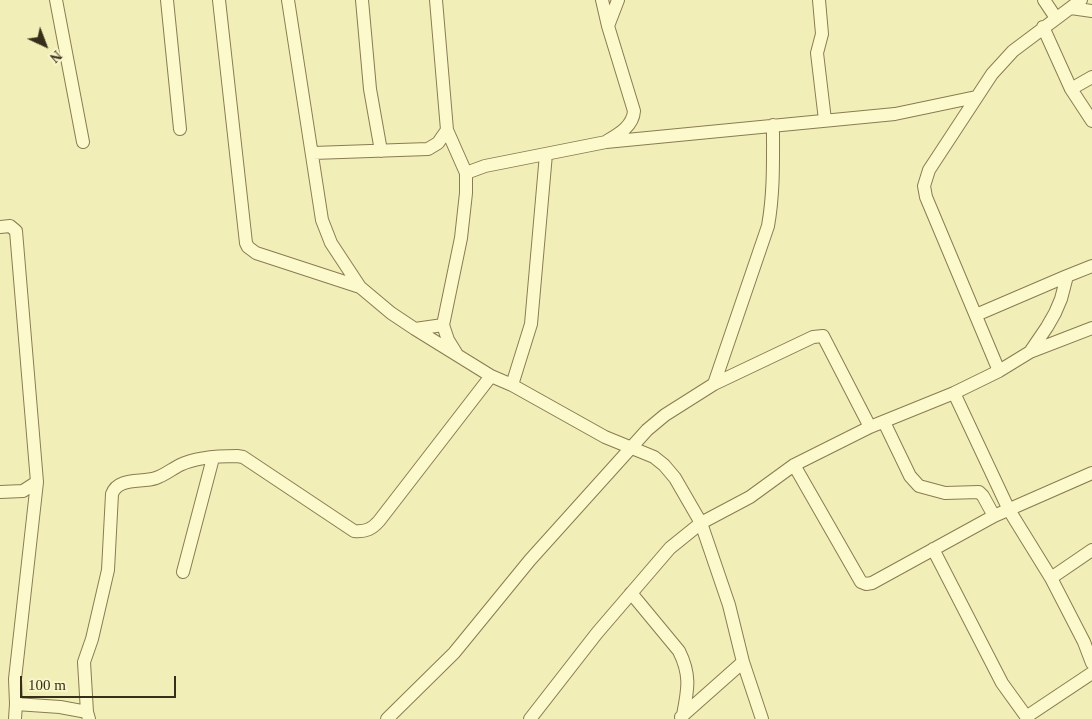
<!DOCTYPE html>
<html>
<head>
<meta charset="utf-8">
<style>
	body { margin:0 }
	#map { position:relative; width:1092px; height:719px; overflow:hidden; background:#f2eeb8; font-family:Georgia,serif }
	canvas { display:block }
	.north { position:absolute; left:20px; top:20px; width:50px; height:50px; -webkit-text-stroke:4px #f8f6c9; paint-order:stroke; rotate:137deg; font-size:14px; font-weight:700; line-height:20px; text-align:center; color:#362e19 }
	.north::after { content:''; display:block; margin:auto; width:18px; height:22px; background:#362e19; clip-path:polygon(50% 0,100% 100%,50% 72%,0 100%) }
	.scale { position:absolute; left:20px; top:676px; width:156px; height:22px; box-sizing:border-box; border:2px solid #362e19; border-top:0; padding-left:6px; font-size:15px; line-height:18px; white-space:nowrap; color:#362e19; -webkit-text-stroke:4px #f8f6c9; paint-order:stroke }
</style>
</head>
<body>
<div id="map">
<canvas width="1092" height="719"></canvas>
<div class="north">N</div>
<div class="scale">100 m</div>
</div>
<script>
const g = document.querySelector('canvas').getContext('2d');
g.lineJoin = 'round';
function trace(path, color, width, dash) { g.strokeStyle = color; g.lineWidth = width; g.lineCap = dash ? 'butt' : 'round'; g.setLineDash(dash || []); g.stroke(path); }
const street = new Path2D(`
	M56,0L83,142
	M167,0L180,129
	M219,0L246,243L248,247L256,253L360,287
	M288,0L322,220L331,243L360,287L391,313L415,329L491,376L512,385L605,437L654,457L664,465L675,478L701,523L729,605L743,662L762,719
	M362,0L370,89L381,151
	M436,0L447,130L466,173V193L461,238L443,325L448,340L456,353
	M602,0L608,26L634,111C633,126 619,134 607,141
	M819,0L822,34L817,53L825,120
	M1044,0L1056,18
	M1071,8L1092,11
	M608,26L618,0
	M1043,27L1071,89L1092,121
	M1071,89L1092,77
	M313,153L428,149L438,143L447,130
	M466,173L485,166L606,142L895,114L976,97
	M0,227L10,226L16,231L37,482L15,679L16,704L60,707L87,712L89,719
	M976,315L1067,276
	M415,329L443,325
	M1030,352L1092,328
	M999,371L926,197L924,186L929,170L992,74L1013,51L1081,0
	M714,384L768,226C774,192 773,160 773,125
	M512,385L531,324L546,154
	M954,393L1009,510L1051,578L1084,642L1092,663
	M884,422L910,476L919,486L945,493L979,492L983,496L994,516
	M794,465L861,582L866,584L872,583L994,516L1092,473
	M0,492L23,491L37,482
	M933,549L1002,683L1028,719
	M183,572L213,458
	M1051,578L1092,550
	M631,593L679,651C691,675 688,689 683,715
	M87,712L84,662L92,639L108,570L112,494C118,477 141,483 156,478C165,475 172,469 180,465C196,457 220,456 237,456L243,457L354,531C366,532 372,529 379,521L491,376
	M681,717L743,662
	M1026,717L1092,673
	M15,719L16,704
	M387,719L454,653L530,560L647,430L665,415L714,384L813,337L823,336L870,427
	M530,719L597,633L670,548L701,523L750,497L794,465L870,427L954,393L999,371L1030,352L1047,327L1055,313L1061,299L1067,276L1092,266`);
trace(street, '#897c52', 14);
trace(street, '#fcf9cc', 12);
</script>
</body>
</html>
